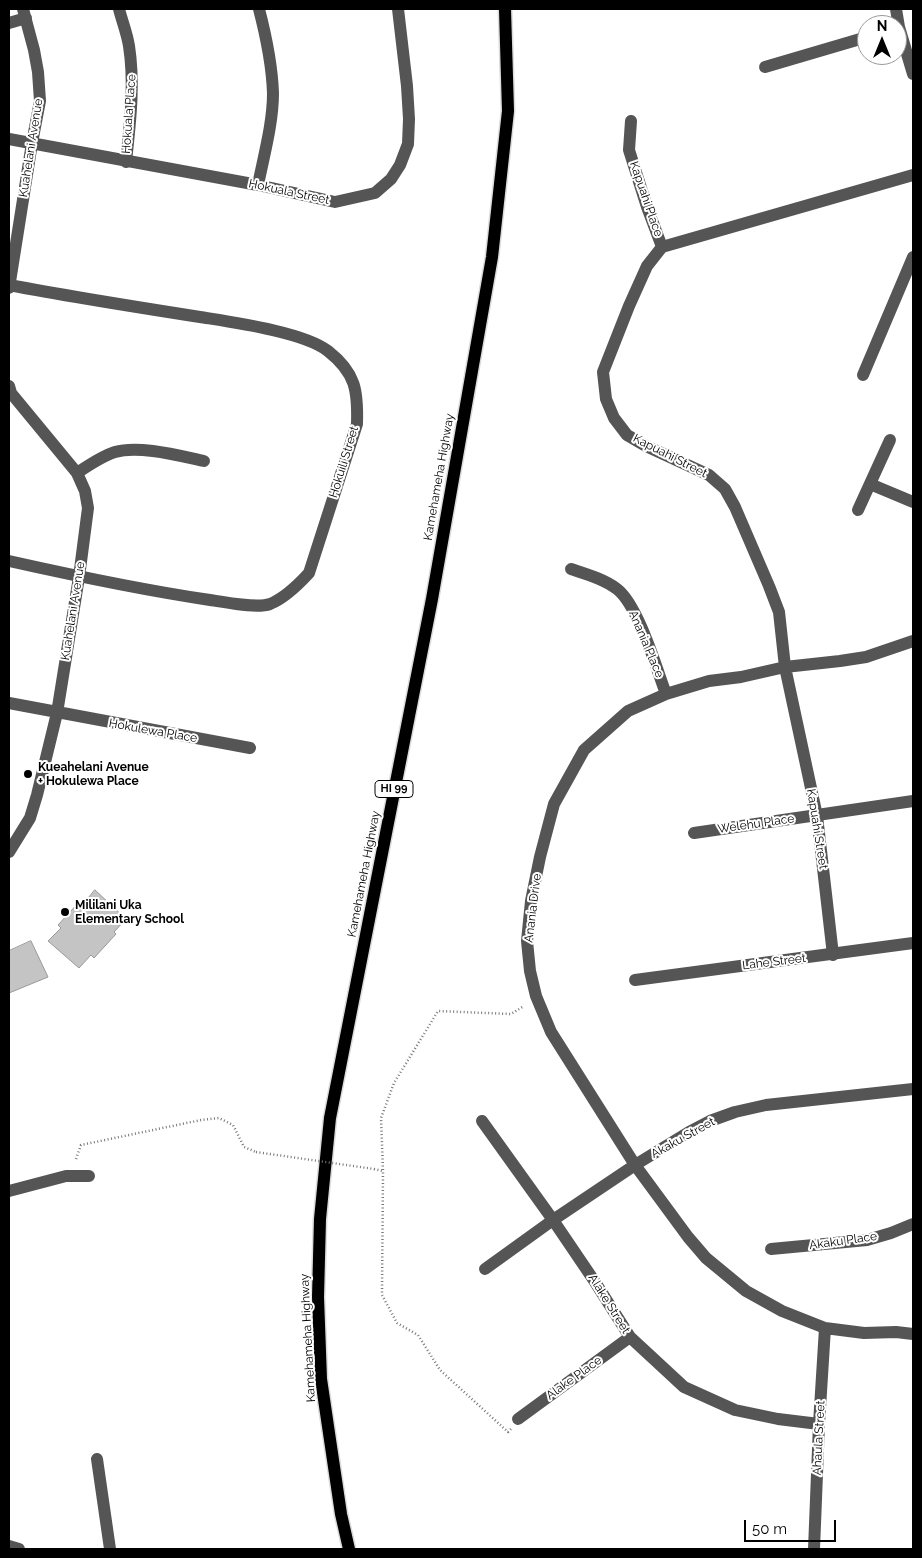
<!DOCTYPE html>
<html>
<head>
<meta charset="utf-8">
<style>
	body { margin:0 }
	#map { position:relative; width:922px; height:1558px; overflow:hidden; background:#fff; font-family:Raleway,sans-serif }
	canvas { display:block }
	.frame { position:absolute; inset:0; border:10px solid #000; pointer-events:none }
	.north { position:absolute; left:857px; top:15px; width:50px; height:50px; box-sizing:border-box; background:#fff; border:1px solid #999; border-radius:50%; rotate:0deg; font-size:14px; font-weight:700; line-height:20px; text-align:center; color:#000 }
	.north::after { content:''; display:block; margin:auto; width:18px; height:22px; background:#000; clip-path:polygon(50% 0,100% 100%,50% 72%,0 100%) }
	.scale { position:absolute; left:744px; top:1520px; width:92px; height:22px; box-sizing:border-box; border:2px solid #000; border-top:0; padding-left:6px; font-size:15px; line-height:18px; white-space:nowrap; color:#000; -webkit-text-stroke:4px #fff; paint-order:stroke }
</style>
</head>
<body>
<div id="map">
<canvas width="922" height="1558"></canvas>
<div class="frame"></div>
<div class="north">N</div>
<div class="scale">50 m</div>
</div>
<script>
const g = document.querySelector('canvas').getContext('2d');
g.lineJoin = 'round';
function paint(path, color) { g.fillStyle = color; g.fill(path, 'evenodd'); }
function trace(path, color, width, dash) { g.strokeStyle = color; g.lineWidth = width; g.lineCap = dash ? 'butt' : 'round'; g.setLineDash(dash || []); g.stroke(path); }
function label(font, color, halo, rows, align = 'center') {
  g.font = font + ' Raleway,sans-serif'; g.lineWidth = 4; g.setLineDash([]); g.textBaseline = 'middle'; g.strokeStyle = halo; g.fillStyle = color; for (const [text, x, y, turn = 0] of rows) {
    g.save(); g.translate(x, y); g.rotate((+turn || 0) * Math.PI / 180); g.textAlign = isNaN(turn) ? turn : align; if (halo) g.strokeText(text, 0, 0); g.fillText(text, 0, 0); g.restore();
  }
}
const building = new Path2D(`
	M95,890L126,919L114,932L116,934L94,958L91,955L79,968L48,941L61,928L58,925L79,902L82,905Z
	M31,941L48,977L9,993V951Z`);
const path = new Path2D(`
	M76,1159L81,1145L201,1120L219,1118L233,1125L244,1147L256,1152
	M374,1169L383,1171
	M511,1429L508,1432L440,1370L418,1335L397,1323L382,1295L383,1171L381,1118L394,1083L438,1011L511,1014L524,1006`);
const minor = new Path2D(`
	M119,9C122,21 127,33 129,46C135,85 130,123 126,162
	M896,9L899,27L913,74
	M9,23L26,18
	M765,67L867,37
	M631,121L629,150L647,207L662,247
	M9,139L258,185L335,202L375,193L391,179L400,165L408,144L409,119L407,86L398,9
	M258,185C264,155 273,123 273,93C272,64 266,36 259,9
	M9,285C72,297 136,307 200,317C231,322 304,332 328,351C356,373 358,391 357,424L309,573C298,585 285,598 270,604C256,609 225,602 210,600C142,590 76,576 9,561
	M9,288L32,143L40,101L38,72L34,50L23,9
	M863,375L913,257
	M9,386L11,393L77,473L85,491L88,508L79,577L57,713L37,795L30,818L9,852
	M77,473C89,465 102,456 115,452C139,445 180,456 204,461
	M870,484L913,502
	M858,510L890,440
	M571,569C586,574 604,579 617,589C638,605 656,667 666,694
	M913,641L866,657L840,661L785,667L741,677L709,681L666,694L628,711L584,750L554,804L540,857L531,901L527,941L530,971L536,996L551,1032L635,1165L688,1237L706,1258L746,1291L782,1311L825,1328L864,1333L896,1332L913,1334
	M9,703L250,748
	M694,833L913,801
	M833,955L817,816L785,667L779,612L769,586L735,507L725,489L709,475L646,446L627,435L614,418L606,399L603,372L629,306L647,266L662,247L913,175
	M635,980L913,943
	M482,1121L553,1220L595,1282L630,1337L684,1387L735,1410L778,1419L819,1424
	M9,1191L66,1176H89
	M771,1249L867,1240L891,1233L913,1224
	M485,1269L553,1220L635,1165L689,1132L710,1121L735,1112L766,1105L913,1089
	M518,1419L630,1337
	M97,1459L110,1549
	M9,1546L19,1549
	M814,1549L819,1424L825,1328`);
const major = new Path2D(`
	M349,1549L341,1514L321,1379L318,1297L320,1219L330,1118L432,599L492,257L508,111L505,9`);
const pathBridge = new Path2D(`
	M256,1152L374,1169`);
const markers = [
	[28,774,5,"#000"],
	[65,912,5,"#000"]
];
const shields = [
	[394,789,38]
];
const shieldNames = [
	["HI 99",394,789]
];
const streetNames = [
	["Hokuala Place",129,114,-86],
	["Kuahelani Avenue",31,148,-81],
	["Hokuala Street",289,192,12],
	["Kapuahi Place",646,199,71],
	["Kapuahi Street",670,456,27],
	["Hokuili Street",344,462,-73],
	["Kamehameha Highway",439,477,-80],
	["Kuahelani Avenue",73,611,-81],
	["Anania Place",646,644,67],
	["Hokulewa Place",153,731,10],
	["Welehu Place",756,824,-8],
	["Kapuahi Street",817,829,81],
	["Kamehameha Highway",364,874,-79],
	["Anania Drive",533,908,-83],
	["Lahe Street",774,962,-7],
	["Akaku Street",683,1138,-29],
	["Akaku Place",843,1241,-8],
	["Alake Street",609,1304,58],
	["Kamehameha Highway",308,1338,-93],
	["Alake Place",574,1378,-36],
	["Ahaula Street",819,1438,-87]
];
const poiNames = [
	["Kueahelani Avenue",38,767],
	["+ Hokulewa Place",38,781],
	["Mililani Uka",75,905],
	["Elementary School",75,919]
];
paint(building, '#c4c4c4');
trace(building, '#999', 1);
trace(major, '#dbdbdb', 15);
trace(path, '#777', 2.5, [1, 2.5]);
trace(minor, '#555', 12);
trace(major, '#000', 12);
trace(pathBridge, '#777', 2.5, [1, 2.5]);
for (const [x, y, r, color] of markers) { const dot = new Path2D(); dot.arc(x, y, r, 0, 2 * Math.PI); g.fillStyle = color; g.fill(dot); trace(dot, '#fff', 2); }
for (const [x, y, w] of shields) { const box = new Path2D(); box.roundRect(x - w / 2, y - 8.5, w, 17, 4); g.fillStyle = '#fff'; g.fill(box); trace(box, '#000', 1); }
label('bold 11px', '#000', null, shieldNames);
label('12px', '#000', '#fff', streetNames);
label('bold 12px', '#000', '#fff', poiNames, 'left');
</script>
</body>
</html>
